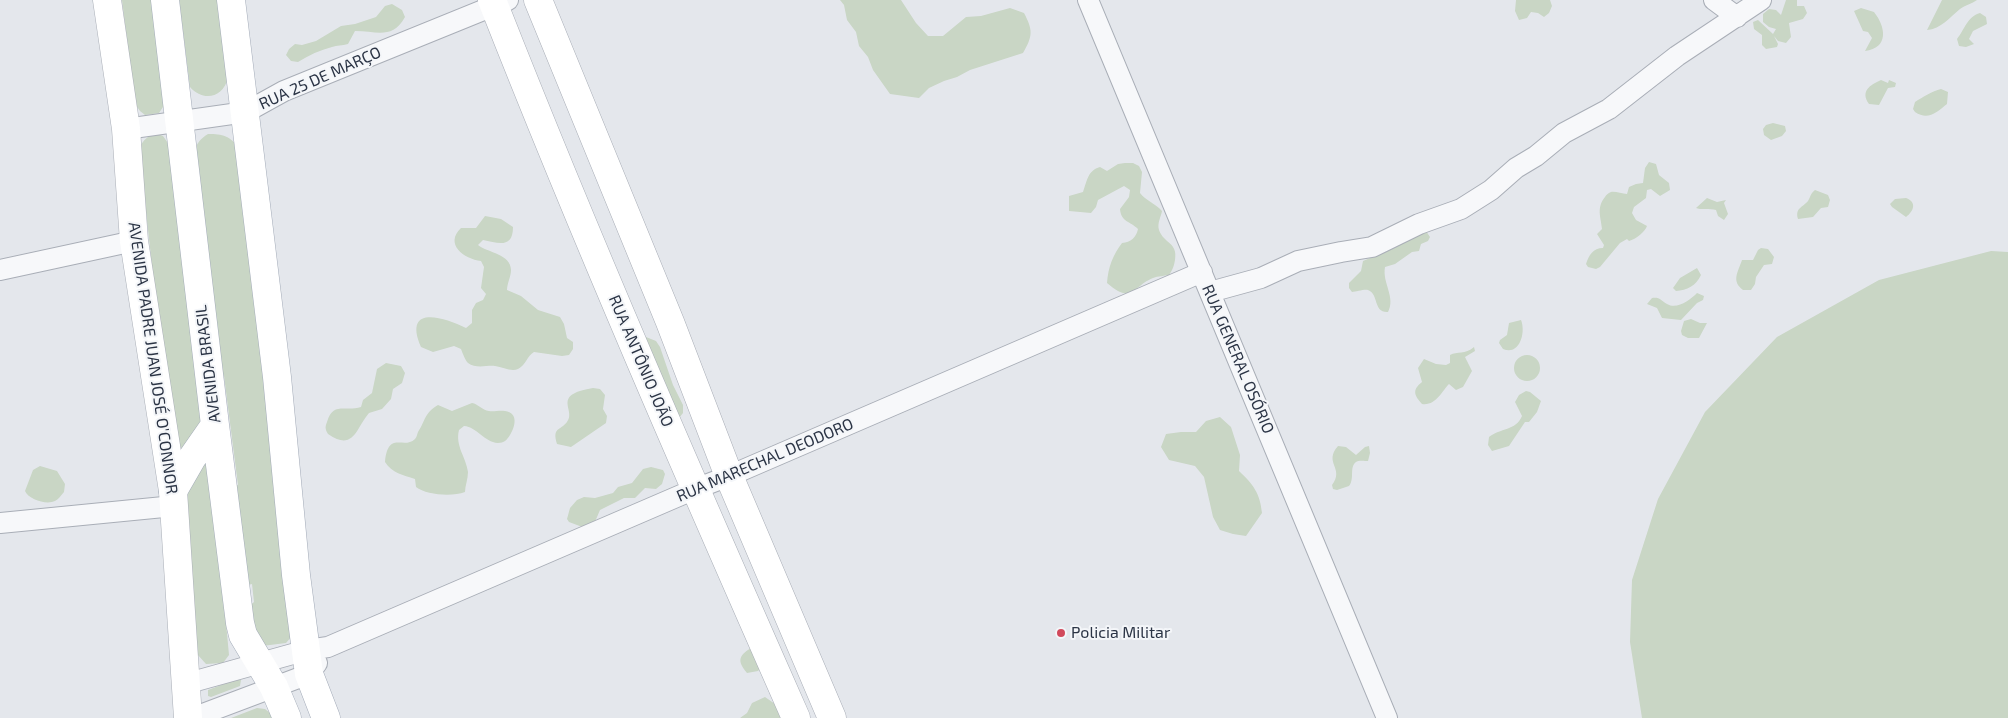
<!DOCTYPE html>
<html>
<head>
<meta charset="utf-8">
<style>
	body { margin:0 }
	canvas { display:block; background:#e4e7ec }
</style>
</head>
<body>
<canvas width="2008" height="718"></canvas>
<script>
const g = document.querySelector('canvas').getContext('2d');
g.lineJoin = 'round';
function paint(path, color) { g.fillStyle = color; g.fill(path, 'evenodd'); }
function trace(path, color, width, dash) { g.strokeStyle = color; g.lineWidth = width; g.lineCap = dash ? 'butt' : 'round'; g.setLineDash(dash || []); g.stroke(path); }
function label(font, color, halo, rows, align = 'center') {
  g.font = font + ' "Exo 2",sans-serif'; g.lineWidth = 4; g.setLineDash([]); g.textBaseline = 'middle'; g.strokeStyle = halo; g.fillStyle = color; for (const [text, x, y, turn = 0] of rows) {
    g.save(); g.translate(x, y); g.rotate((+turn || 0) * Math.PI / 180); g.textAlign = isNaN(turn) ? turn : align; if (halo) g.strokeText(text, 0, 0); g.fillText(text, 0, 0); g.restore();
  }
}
const green = new Path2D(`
	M122,0H152L165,104L159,113L145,115L140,111L135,104Z
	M179,0H219L228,78C223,98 203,102 190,87Z
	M840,0H901L916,23L928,36H943L966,17L981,16L1010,8L1024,13C1033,30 1033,36 1023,53L970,70L957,77L944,81L929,88L919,98L890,94L873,70L868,57L859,46L856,32L847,20L844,5Z
	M1516,0H1550L1552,6L1549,13L1544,17L1538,13L1531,12L1527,18L1519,20L1515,11Z
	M1786,0H1797V6H1804L1807,13L1803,19L1789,23L1791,37L1786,43L1778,41L1774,36L1778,44L1777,47L1766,49L1762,45V35L1754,29L1753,22L1758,20L1773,34L1776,29L1769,27L1763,22V14L1769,9L1776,10L1781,15Z
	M1942,0H1977C1972,4 1965,5 1960,9C1950,17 1941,29 1927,30Z
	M392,4L402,10L405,17C392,40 377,31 355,31L348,44C342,46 337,45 332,47C320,50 309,55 298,62L291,61L286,55L289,49L295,44L302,45L316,41L341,26L355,24L376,17L385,6Z
	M1861,8L1874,12C1886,27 1889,48 1865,51L1872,38L1868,32L1863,31L1854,11Z
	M1980,13L1986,17L1987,24L1973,31L1969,39L1974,44L1966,47L1959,46L1957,39C1965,29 1967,17 1980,13Z
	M1881,80L1888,83L1889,80L1896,83L1895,87L1888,88L1879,105L1869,104C1860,91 1870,85 1881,80Z
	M1941,89L1948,92L1947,104C1937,112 1928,121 1915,112L1913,109L1915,102C1923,97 1932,91 1941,89Z
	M1773,123L1785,126L1786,131L1782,136L1771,140L1764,135L1763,129L1766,125Z
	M157,134L163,136L170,146L203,419L181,459L173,454L139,149C143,140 148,135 157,134Z
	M208,134C223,134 230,136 239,148L292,636L286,643L262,646L241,613L254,602L252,584L244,586L222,580L229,655L223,663L206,664L197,654L184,493L205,456L213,491L238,485L224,376L215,373L201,339L217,326L194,152C197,143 200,139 208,134Z
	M1649,162L1656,164L1659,175L1669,183L1670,190L1660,196L1651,189L1647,190L1646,198L1634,207L1632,213L1636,220L1647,226C1645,232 1636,239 1629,241L1627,239L1620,243L1600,267L1596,269L1588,267L1586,264C1589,255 1593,248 1603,248L1604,245L1597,234L1602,229C1601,217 1596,208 1605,197C1606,195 1608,193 1611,192C1615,191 1622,194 1627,194L1629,187L1636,184L1643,183L1645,168Z
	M1125,163H1133L1139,166L1142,172L1140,193C1146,201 1155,203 1162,211C1161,217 1157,223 1159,230C1164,244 1178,242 1175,260C1174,266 1173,269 1169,275C1164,276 1158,276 1153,278C1133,286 1132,305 1107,283C1108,267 1113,255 1122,243C1131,242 1136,238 1138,229C1130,221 1121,222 1120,209L1129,197L1130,190L1124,186L1098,200L1096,207L1091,213L1069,211V196L1083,192C1087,181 1088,170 1100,167L1107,171L1118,164Z
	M1815,190L1828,195L1830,200L1828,207L1821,208L1813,217L1798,219C1795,208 1802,208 1808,201C1811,196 1810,194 1815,190Z
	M1707,198L1717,202L1726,200L1724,203L1728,214L1724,220L1718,216L1716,210C1710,208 1700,210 1696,208Z
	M1906,198C1917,202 1914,211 1906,217L1892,207L1890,204L1895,199Z
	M485,216L501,219L513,227C513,249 498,243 483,240L478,245C488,253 511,254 511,270C511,277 507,283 507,290L521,296L538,310L560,317L564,324L567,338L573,342V349L569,355L562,356L534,352C527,356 526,365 518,369C511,372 503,367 495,366C487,365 476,369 468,363C465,360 463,354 461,349L454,346L433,352L421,347C403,305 442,316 466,328L472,323V310L476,303L483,300L486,294L481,288L484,267L481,261C464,259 444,244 461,228H476Z
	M1426,231L1430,237L1428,241L1421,244L1419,251L1412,252L1395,264L1385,267C1382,283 1396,297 1388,312C1373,313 1379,294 1368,290C1364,289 1356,292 1352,292L1349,288V283L1361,271L1363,261L1392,249Z
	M1761,248L1768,249L1774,257L1772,264L1764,265L1756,277L1755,284L1751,290H1743C1731,281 1738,272 1742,260H1753L1758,250Z
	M1991,251L2008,252V718H1642L1630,642L1632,580L1658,499L1705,412L1777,337L1879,280Z
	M1697,268L1701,275C1696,286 1687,290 1676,291L1673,288L1680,278Z
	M1697,293L1704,296L1703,300L1697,303L1681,320L1662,318L1657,308L1647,304L1652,298C1660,297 1660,300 1667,304C1677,310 1690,300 1697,293Z
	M1691,319L1700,323H1707L1699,338H1688L1682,335L1681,331L1684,321Z
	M1521,320C1526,332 1520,356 1503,349L1499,343L1500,340L1507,335L1509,323Z
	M641,335L656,341L660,347L673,385L683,405V413L679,418Z
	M1474,347L1475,351L1465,357L1472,371L1463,387L1456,390L1449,384C1442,391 1436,406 1422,404C1414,395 1412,390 1422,382L1418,368L1424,359L1436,364L1446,365L1450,363V355C1457,351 1465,355 1474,347Z
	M1514 368a13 13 0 1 1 26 0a13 13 0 1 1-26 0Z
	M386,363L401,366L405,373L402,383L393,389L391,399L382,409L369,413C356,428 354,452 328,434C325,429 325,427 327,422C333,401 345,412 361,407L363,400L372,393L377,369Z
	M593,388L600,389L605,395L603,409L607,416L606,423L571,447L557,444C552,427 560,431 567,422C577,410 550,395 593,388Z
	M1526,391L1530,392L1541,401L1537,412L1529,422H1525L1509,446L1492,451L1488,445L1489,437C1500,428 1516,431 1522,416L1515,402L1519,395Z
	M472,403C478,404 482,410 489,411C494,412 499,410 505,411C519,413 515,427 510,435C507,440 504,443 498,443C484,442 477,427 464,426L459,430C455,446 466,457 468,472C468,479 465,486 465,492C452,497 426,495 416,487L415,479C403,475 392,473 385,462C388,430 404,450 415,439C417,437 417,434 418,432C426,420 424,413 438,405L452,411Z
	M1220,417L1231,427L1240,455L1239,471C1253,484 1260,493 1262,513L1246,536L1233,534L1220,530L1213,517L1204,477L1195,466L1169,460L1161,447L1166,434L1181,432H1196L1206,421Z
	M1338,446L1346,447L1356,455L1365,447L1369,446L1370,453L1368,461C1365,461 1358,460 1356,462C1349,467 1355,479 1349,486L1337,490L1333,489L1332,485C1345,468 1323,463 1338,446Z
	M40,466L57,471L65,484L64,492C61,495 59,499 55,501C47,505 29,500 25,491L33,470Z
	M651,467L663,470L665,474L662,484L656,489L645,488L635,498H624L600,510L594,524L585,528L569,522L567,519L570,508L577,500L584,497L595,498L613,493L618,487L632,483L643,469Z
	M755,645L763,666L758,671L747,673C734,658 742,654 755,645Z
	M237,679L241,680L240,686L211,697L208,696V690Z
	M765,697L795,718H740L747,713L752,703Z
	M257,708L265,709L276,718H231Z`);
const street = new Path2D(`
	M1088,0L1387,718
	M1714,0L1737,17
	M126,129L246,112L284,91L508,0
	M0,270L134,241
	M1210,292L1261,278L1298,261L1341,252L1372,247L1419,224L1461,209L1491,190L1516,168L1536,156L1564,133L1609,109L1677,56L1761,0
	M0,523L174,506
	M185,684L307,650L328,647L695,489L729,476L1202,272
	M192,718L309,674L317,663`);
const secondary = new Path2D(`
	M107,0L126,129L134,241L173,491L188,718
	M492,0C587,242 691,480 796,718
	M538,0L670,322L729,476L832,718`);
const primary = new Path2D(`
	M165,0L215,425L240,623L243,635L274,687L287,718
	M231,0L277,377L296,575L309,674L326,718
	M173,491L192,458L215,425`);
const markers = [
	[1061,633,5,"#d1495b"]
];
const streetNames = [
	["RUA 25 DE MARÇO",320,78,-24],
	["AVENIDA PADRE JUAN JOSÉ O'CONNOR",153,358,82],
	["RUA GENERAL OSÓRIO",1238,359,67],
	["RUA ANTÔNIO JOÃO",641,361,67],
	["AVENIDA BRASIL",208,364,-97],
	["RUA MARECHAL DEODORO",765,460,-23]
];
const poiNames = [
	["Policia Militar",1071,633]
];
paint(green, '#c9d6c5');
trace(street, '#a9aeb7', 22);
trace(secondary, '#a9aeb7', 29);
trace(primary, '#a3abb8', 29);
trace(street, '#f7f8fa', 20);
trace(secondary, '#fff', 28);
trace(primary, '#fff', 28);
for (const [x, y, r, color] of markers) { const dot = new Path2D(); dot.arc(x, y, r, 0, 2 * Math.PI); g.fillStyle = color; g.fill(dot); trace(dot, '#f4f6f9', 2); }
label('16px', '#2b3445', '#f4f6f9', streetNames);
label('16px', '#2b3445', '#f4f6f9', poiNames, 'left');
</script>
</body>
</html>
